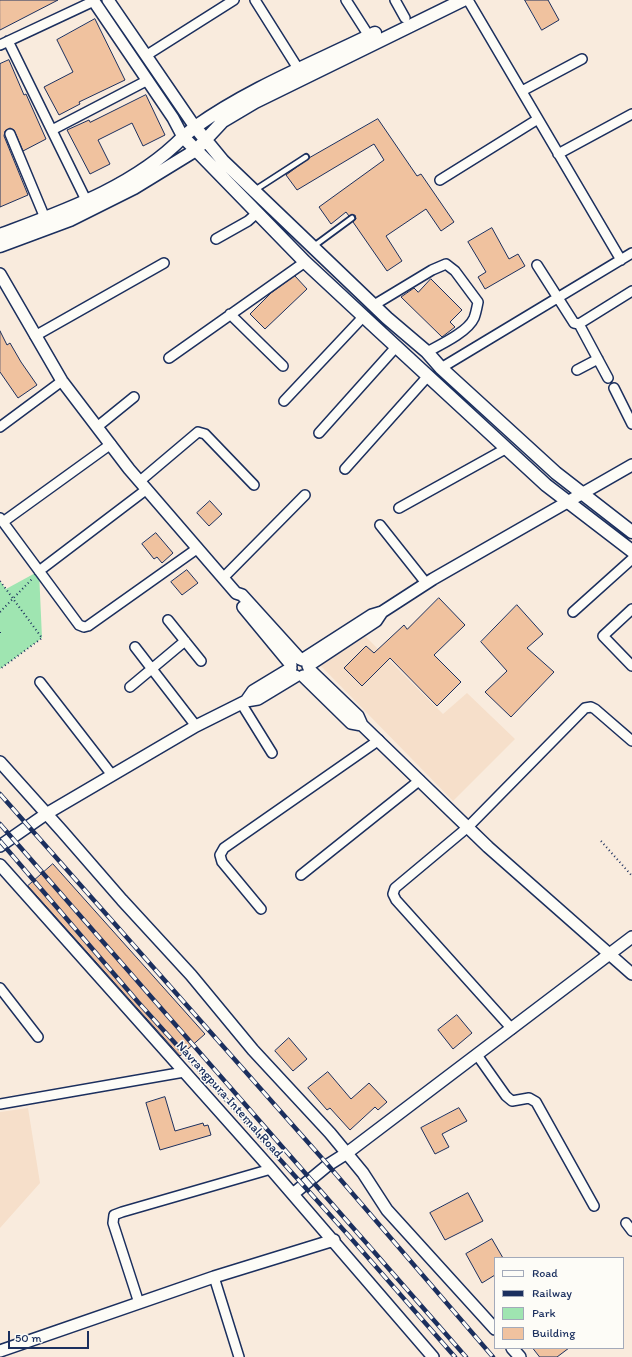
<!DOCTYPE html>
<html>
<head>
<meta charset="utf-8">
<style>
	body { margin:0 }
	#map { position:relative; width:632px; height:1357px; overflow:hidden; background:#f9ebdd; font-family:Itim,sans-serif }
	canvas { display:block }
	.legend { position:absolute; left:494px; top:1257px; width:130px; height:92px; box-sizing:border-box; background:#fdfcf7; border:1px solid #a3aaba; margin:0; padding:5px 7px; list-style:none; font-size:12px; color:#1b2f5e }
	.legend li { display:flex; align-items:center; gap:8px; height:20px }
	.legend b { width:20px; border:1px solid #a3aaba }
	.scale { position:absolute; left:8px; top:1331px; width:81px; height:18px; box-sizing:border-box; border:2px solid #1b2f5e; border-top:0; padding-left:5px; font-size:12px; line-height:14px; white-space:nowrap; color:#1b2f5e; -webkit-text-stroke:3px #fdfcf7; paint-order:stroke }
</style>
</head>
<body>
<div id="map">
<canvas width="632" height="1357"></canvas>
<ul class="legend">
<li><b style="height:5px;background:#fdfcf7"></b>Road</li>
<li><b style="height:5px;background:#1b2f5e"></b>Railway</li>
<li><b style="height:11px;background:#9fe5b1"></b>Park</li>
<li><b style="height:11px;background:#f0c29f"></b>Building</li>
</ul>
<div class="scale">50 m</div>
</div>
<script>
const g = document.querySelector('canvas').getContext('2d');
g.lineJoin = 'round';
function paint(path, color) { g.fillStyle = color; g.fill(path, 'evenodd'); }
function trace(path, color, width, dash) { g.strokeStyle = color; g.lineWidth = width; g.lineCap = dash ? 'butt' : 'round'; g.setLineDash(dash || []); g.stroke(path); }
function label(font, color, halo, rows, align = 'center') {
  g.font = font + ' Itim,sans-serif'; g.lineWidth = 3; g.setLineDash([]); g.textBaseline = 'middle'; g.strokeStyle = halo; g.fillStyle = color; for (const [text, x, y, turn = 0] of rows) {
    g.save(); g.translate(x, y); g.rotate((+turn || 0) * Math.PI / 180); g.textAlign = isNaN(turn) ? turn : align; if (halo) g.strokeText(text, 0, 0); g.fillText(text, 0, 0); g.restore();
  }
}
const built = new Path2D(`
	M363,634L443,714L467,693L515,739L453,801L320,665Z
	M28,1108L40,1183L0,1228V1112Z`);
const green = new Path2D(`
	M39,571L42,638L0,669V581L6,589Z`);
const building = new Path2D(`
	M0,0H58L0,30Z
	M525,0H548L559,20L542,30Z
	M95,19L125,80L79,102L80,104L59,115L44,87L73,72L57,40Z
	M9,60L24,95L26,94L46,139L23,151L14,130L10,128L5,131L4,136L28,195L0,207V64Z
	M146,95L165,135L143,146L132,123L98,140L110,164L90,174L67,130L89,120L90,122Z
	M378,119L417,176L421,174L454,222L441,231L426,209L386,236L402,261L387,271L353,222L356,219L355,215L349,216L346,212L331,224L319,207L384,160L374,144L297,190L286,175L309,158Z
	M492,228L509,259L518,254L525,266L485,289L478,277L486,272L468,242Z
	M295,276L307,289L265,329L250,314L271,293Z
	M431,279L462,310L450,322L455,327L442,337L401,297L414,288L418,292Z
	M0,331L7,345L10,343L21,362L37,385L18,398L0,372Z
	M210,501L222,514L209,526L197,513Z
	M156,533L173,553L162,563L157,557L154,559L142,544Z
	M187,570L198,583L182,595L171,582Z
	M439,598L465,625L434,655L461,682L437,706L390,658L362,686L344,668L366,646L374,653L404,625L407,629Z
	M517,605L543,634L527,648L554,672L511,717L485,692L507,671L481,642Z
	M53,864L205,1034L180,1056L28,886Z
	M457,1015L472,1033L453,1049L438,1030Z
	M289,1038L307,1059L293,1071L275,1051Z
	M328,1072L351,1099L369,1083L387,1102L378,1110L375,1107L350,1130L330,1108L327,1110L308,1088Z
	M165,1097L175,1131L203,1123L204,1126L208,1125L211,1135L160,1150L146,1103Z
	M459,1108L467,1121L442,1134L449,1147L435,1154L421,1128Z
	M468,1193L483,1221L445,1240L430,1213Z
	M492,1239L503,1258H495V1275L482,1283L466,1254Z
	M533,1348H569L557,1357H540Z`);
const path = new Path2D(`
	M0,581L42,638L0,669
	M0,612L33,578
	M0,632V633
	M601,841L632,876`);
const service = new Path2D(`
	M255,190L306,157
	M314,246L352,218`);
const minor = new Path2D(`
	M255,0L299,70
	M346,0L369,36
	M395,0L405,18
	M468,0L621,260
	M8,41L86,200
	M0,45L94,1
	M147,55L234,0
	M522,91L582,59
	M52,130L148,80
	M10,134L45,218
	M558,154L632,114
	M440,180L538,119
	M216,239L248,221L257,213
	M537,265L574,323L579,324L632,291
	M374,305L432,270L446,264L455,271L478,302C477,307 476,313 474,318C468,332 440,345 427,352
	M230,314L283,366
	M579,324L608,378
	M35,336L164,263
	M169,358L305,262
	M441,368L632,253
	M577,370L598,359
	M614,388L632,424
	M284,401L363,317
	M0,427L62,381
	M97,427L134,397
	M319,433L396,347
	M345,469L428,376
	M140,481L198,432L205,434L254,485
	M399,508L507,448
	M0,518L79,625L84,627L88,626L198,548
	M3,522L111,444
	M380,525L426,583
	M39,571L147,489
	M223,578L305,495
	M632,609L603,636L632,666
	M573,612L632,559
	M168,620L201,661
	M135,647L196,726
	M40,682L112,775
	M130,687L185,641
	M241,703L272,753
	M301,875L420,780
	M261,909L222,862L220,855L224,848L379,740
	M0,988L38,1037
	M512,1029L396,900L393,894L395,888L468,827L585,708L591,707L595,709L632,741
	M477,1055L506,1096L512,1101L529,1098L536,1102L594,1206
	M0,1104L184,1072
	M626,1223L632,1231
	M214,1277L239,1357
	M139,1303L113,1223L114,1215L122,1212L271,1169`);
const tertiary = new Path2D(`
	M93,0L173,118L183,137
	M108,0L195,127
	M0,274L62,381L129,469L236,593L242,595L300,659
	M243,607L291,665
	M302,660L372,615L382,612L433,579L632,465
	M308,666L376,621L382,612
	M309,669L358,716L362,725L488,847L632,974
	M303,676L351,723L362,725
	M246,701L253,691L291,668
	M0,762L62,831L122,900L191,975L253,1050L330,1133L363,1173L387,1210L495,1329
	M0,846L46,814L196,726L246,701L258,699L296,676
	M0,865L271,1169L433,1357
	M293,1194L328,1165L347,1153L632,937
	M512,1348L520,1357
	M0,1351L214,1277L334,1240`);
const secondary = new Path2D(`
	M463,0L255,102L223,121L196,150L183,137L195,127L223,161L387,318L427,352L441,368L556,473L632,532
	M195,127C250,88 314,63 375,33
	M0,235C64,211 134,187 183,137
	M0,246L70,220L134,188L196,150L305,262L377,329L546,485L632,551`);
const rail = new Path2D(`
	M0,794L328,1165L493,1357
	M0,824L466,1357
	M0,841L138,1002L349,1236L455,1357`);
const streetNames = [
	["Navrangpura Internal Road",229,1100,48]
];
paint(built, '#f6dfca');
paint(green, '#9fe5b1');
paint(building, '#f0c29f');
trace(building, '#1b2f5e', 1);
trace(service, '#1b2f5e', 8);
trace(minor, '#1b2f5e', 12);
trace(tertiary, '#1b2f5e', 14);
trace(secondary, '#1b2f5e', 15);
trace(path, '#1b2f5e', 2, [1, 3]);
trace(service, '#fdfcf7', 4.5);
trace(minor, '#fdfcf7', 9);
trace(tertiary, '#fdfcf7', 11);
trace(secondary, '#fdfcf7', 12);
trace(rail, '#1b2f5e', 4.5);
trace(rail, '#fdfcf7', 3, [9]);
label('13px', '#1b2f5e', '#fdfcf7', streetNames);
</script>
</body>
</html>
